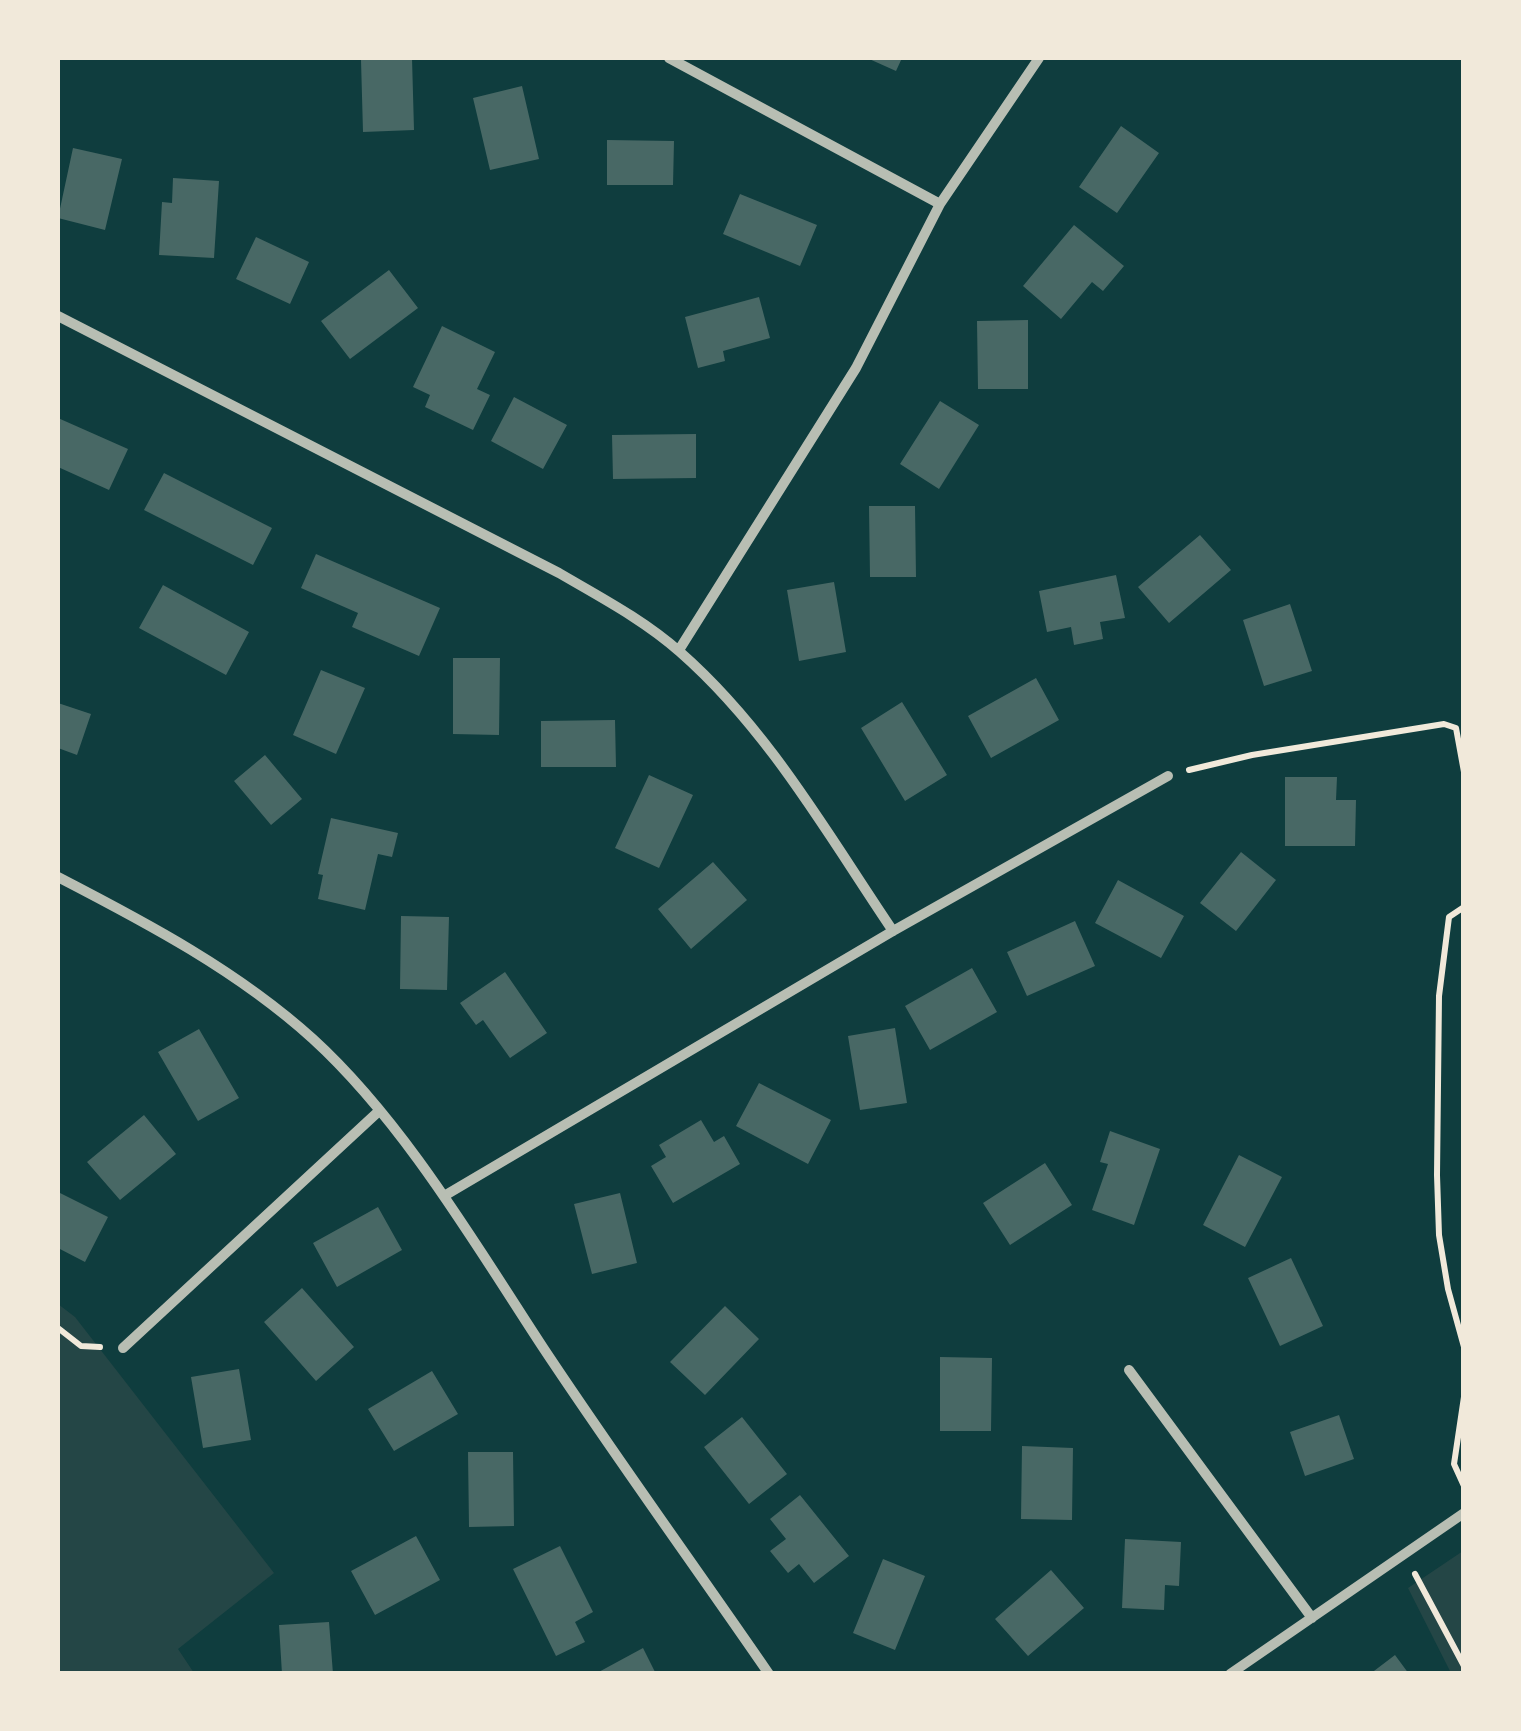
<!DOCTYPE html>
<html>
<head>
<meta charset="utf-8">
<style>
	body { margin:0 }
	#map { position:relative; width:1521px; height:1731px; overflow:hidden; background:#0f3d3e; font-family:"Work Sans",sans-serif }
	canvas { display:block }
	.frame { position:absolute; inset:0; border:60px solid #f1e9da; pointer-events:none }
</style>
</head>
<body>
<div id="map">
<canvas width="1521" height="1731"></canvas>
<div class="frame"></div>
</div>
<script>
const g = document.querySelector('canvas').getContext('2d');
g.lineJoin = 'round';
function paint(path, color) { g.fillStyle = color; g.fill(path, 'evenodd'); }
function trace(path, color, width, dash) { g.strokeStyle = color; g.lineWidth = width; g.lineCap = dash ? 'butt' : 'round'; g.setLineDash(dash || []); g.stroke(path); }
const green = new Path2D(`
	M58,1304L75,1317L274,1573L178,1649L194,1673H58Z
	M1463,1551V1673H1451L1408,1588Z`);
const building = new Path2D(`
	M412,58L414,130L363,132L361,60Z
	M867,58H902L896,71Z
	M522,86L539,159L490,170L473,98Z
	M1121,126L1159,153L1117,213L1079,187Z
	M607,140L674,141L673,185H607Z
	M73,148L122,159L105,230L58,218Z
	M173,178L219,181L214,258L159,255L162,202L172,203Z
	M740,194L817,225L800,266L723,234Z
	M1074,225L1124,266L1103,291L1092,282L1061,319L1023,286Z
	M256,237L309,262L290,304L236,279Z
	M389,270L418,308L350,359L321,321Z
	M759,297L770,338L723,351L725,361L698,368L685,317Z
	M1028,320V389H978L977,321Z
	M442,326L495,352L477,389L490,395L473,430L425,407L430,395L413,387Z
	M514,397L567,425L543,469L491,441Z
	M940,401L979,425L939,489L900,464Z
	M58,418L128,449L109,490L58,467Z
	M696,434V478L613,479L612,435Z
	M164,473L272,528L253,565L144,510Z
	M869,506H915L916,577H870Z
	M1200,535L1231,570L1169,623L1138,587Z
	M316,554L440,608L419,656L352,627L358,613L301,588Z
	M1116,575L1125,618L1100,622L1103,639L1074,645L1071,627L1047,632L1039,591Z
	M834,582L846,652L799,661L787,590Z
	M163,585L249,632L226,675L139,628Z
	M1290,604L1312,671L1264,686L1243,620Z
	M453,658H500L499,735L453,734Z
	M321,670L365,688L336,754L293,735Z
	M1036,678L1059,720L991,758L968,716Z
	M902,702L947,775L905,801L861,728Z
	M58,703L91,714L77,755L58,748Z
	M615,720L616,767H541V721Z
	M265,755L302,799L271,825L234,781Z
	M649,775L693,795L659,868L615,848Z
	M1285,777H1337L1336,800H1356L1355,846H1285Z
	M331,818L398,833L392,857L378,854L365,910L318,899L323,875L318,874Z
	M1241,852L1276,880L1236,931L1200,903Z
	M713,862L747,900L691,949L658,909Z
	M1118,880L1184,916L1161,958L1095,923Z
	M401,916L449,917L447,990L400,989Z
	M1075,921L1095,966L1027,996L1007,952Z
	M972,968L997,1012L930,1050L905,1006Z
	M505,972L547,1033L510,1058L483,1020L476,1025L460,1003Z
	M895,1028L907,1103L860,1110L848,1036Z
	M199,1029L239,1098L198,1121L158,1052Z
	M759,1083L831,1120L808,1164L736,1126Z
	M144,1115L176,1154L120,1200L87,1162Z
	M701,1120L714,1142L724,1136L740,1164L673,1203L651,1166L666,1157L659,1145Z
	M1110,1131L1160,1149L1134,1225L1092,1210L1108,1164L1100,1162Z
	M1239,1155L1282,1177L1245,1247L1203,1225Z
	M1045,1163L1072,1205L1010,1245L983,1203Z
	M58,1192L108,1217L85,1262L58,1248Z
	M620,1193L637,1263L592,1274L574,1204Z
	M378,1207L402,1250L337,1287L313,1243Z
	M1291,1258L1323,1326L1280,1346L1248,1278Z
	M302,1288L354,1347L316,1381L264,1322Z
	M725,1306L759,1339L705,1395L670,1362Z
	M940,1357L992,1358L991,1431H940Z
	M239,1369L251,1440L203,1448L191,1377Z
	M432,1371L458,1414L394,1451L368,1409Z
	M1339,1415L1354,1459L1305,1476L1290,1432Z
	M742,1417L787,1474L749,1504L704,1447Z
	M1022,1446L1073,1448L1072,1520L1021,1519Z
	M468,1452H513L514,1526L469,1527Z
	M800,1495L849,1556L814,1583L799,1564L788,1573L770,1551L786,1539L770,1519Z
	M416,1536L440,1580L375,1615L351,1571Z
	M1125,1539L1181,1542L1179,1586L1165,1585L1164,1610L1122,1608Z
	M560,1546L593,1612L575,1622L585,1642L556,1656L513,1569Z
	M883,1559L925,1576L895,1650L853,1633Z
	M1051,1570L1084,1608L1028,1656L995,1619Z
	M329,1622L333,1674H282L279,1625Z
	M643,1648L656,1674H595Z
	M1395,1655L1409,1674H1370Z`);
const path = new Path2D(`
	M1189,770L1252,755L1444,724L1456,728L1464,772
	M1464,907L1449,917L1439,996L1437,1175L1439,1235L1448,1289L1464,1347
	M58,1328L81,1346L100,1347
	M1464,1397L1454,1464L1464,1486
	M1415,1574L1464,1666`);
const minor = new Path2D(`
	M669,58L940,204
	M58,316L559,573C600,597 644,620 680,652C769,730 828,835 893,931
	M679,650L856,368L940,204L1039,58
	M58,877C147,923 238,971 313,1039C404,1122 477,1247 544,1349C617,1459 694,1565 769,1674
	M444,1196L893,931L1168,776
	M123,1348L379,1111
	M1129,1370L1312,1618
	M1230,1674L1464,1513`);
paint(green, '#244646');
paint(building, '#486865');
trace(path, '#f1e9da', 6);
trace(minor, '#b8beb3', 10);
</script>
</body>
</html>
